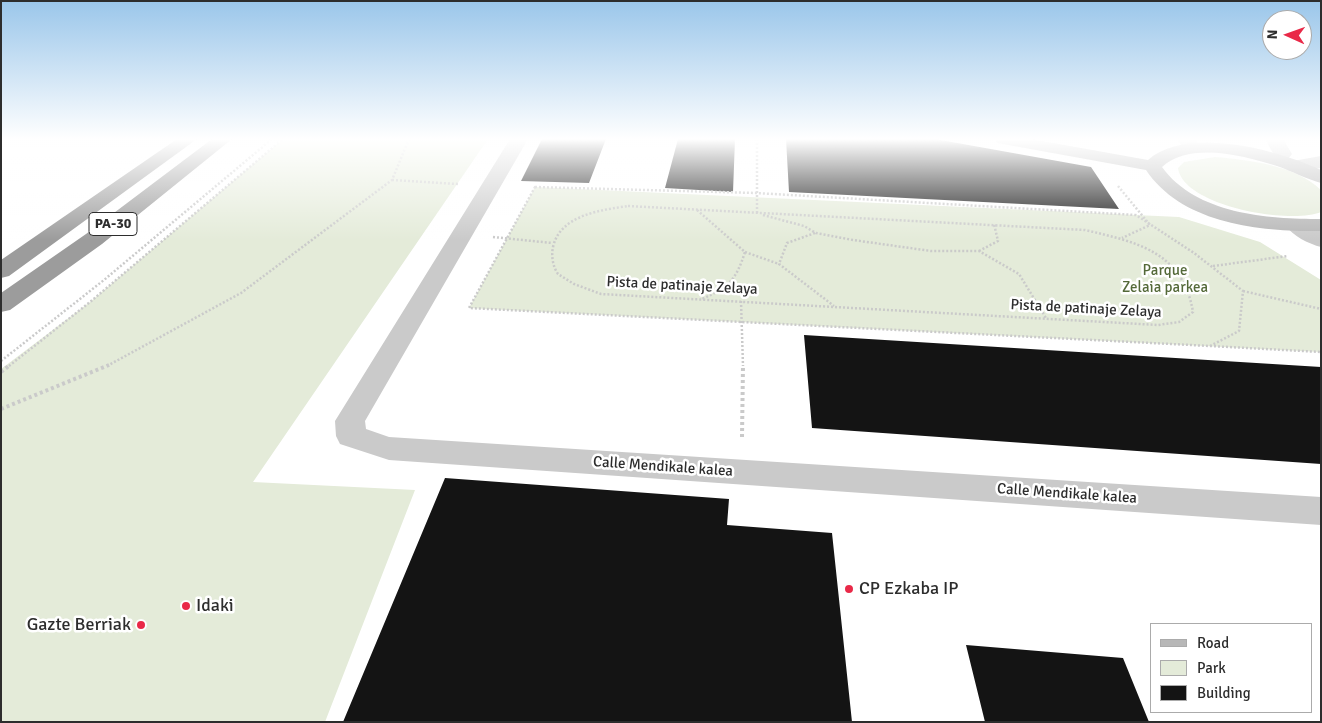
<!DOCTYPE html>
<html>
<head>
<meta charset="utf-8">
<style>
	body { margin:0 }
	#map { position:relative; width:1322px; height:723px; overflow:hidden; background:#fff; font-family:Signika,sans-serif }
	canvas { display:block }
	.frame { position:absolute; inset:0; border:2px solid #2d2d2d; pointer-events:none }
	.legend { position:absolute; left:1150px; top:623px; width:162px; height:90px; box-sizing:border-box; background:#fff; border:1px solid #ababab; margin:0; padding:6px 9px; list-style:none; font-size:15px; color:#2d2d2d }
	.legend li { display:flex; align-items:center; gap:10px; height:25px }
	.legend b { width:25px; border:1px solid #ababab }
	.north { position:absolute; left:1262px; top:10px; width:50px; height:50px; box-sizing:border-box; background:#fff; border:1px solid #ababab; border-radius:50%; rotate:272deg; font-size:14px; font-weight:700; line-height:20px; text-align:center; color:#2d2d2d }
	.north::after { content:''; display:block; margin:auto; width:18px; height:22px; background:#e92948; clip-path:polygon(50% 0,100% 100%,50% 72%,0 100%) }
</style>
</head>
<body>
<div id="map">
<canvas width="1322" height="723"></canvas>
<div class="frame"></div>
<ul class="legend">
<li><b style="height:6px;background:#b7b7b7"></b>Road</li>
<li><b style="height:14px;background:#e4ebd9"></b>Park</li>
<li><b style="height:14px;background:#141414"></b>Building</li>
</ul>
<div class="north">N</div>
</div>
<script>
const g = document.querySelector('canvas').getContext('2d');
g.lineJoin = 'round';
function paint(path, color) { g.fillStyle = color; g.fill(path, 'evenodd'); }
function trace(path, color, width, dash) { g.strokeStyle = color; g.lineWidth = width; g.lineCap = dash ? 'butt' : 'round'; g.setLineDash(dash || []); g.stroke(path); }
function label(font, color, halo, rows, align = 'center') {
  g.font = font + ' Signika,sans-serif'; g.lineWidth = 5; g.setLineDash([]); g.textBaseline = 'middle'; g.strokeStyle = halo; g.fillStyle = color; for (const [text, x, y, turn = 0] of rows) {
    g.save(); g.translate(x, y); g.rotate((+turn || 0) * Math.PI / 180); g.textAlign = isNaN(turn) ? turn : align; if (halo) g.strokeText(text, 0, 0); g.fillText(text, 0, 0); g.restore();
  }
}
const green = new Path2D(`
	M283,139H488L253,482L415,490L325,722H1V369L90,302Z
	M1215,157C1249,160 1295,165 1321,190V212C1290,225 1183,206 1178,168L1184,162Z
	M535,187L1179,217L1260,242L1321,280V352L469,308Z`);
const building = new Path2D(`
	M542,139H606L589,183L521,181Z
	M678,139H735L733,192L665,188Z
	M786,139H935L1091,167L1119,209L789,192Z
	M804,335L1321,367V464L812,428Z
	M445,478L729,499L727,525L832,533L852,722H343Z
	M966,645L1123,658L1149,722H985Z`);
const pathFar1 = new Path2D(`
	M757,139V213
	M392,180L458,184
	M1118,186L1150,225L1122,238
	M535,187L756,193L1136,215L1194,253L1243,291L1239,331L1210,346L469,308Z
	M628,206L1085,230C1137,242 1183,252 1193,312L1179,322L1158,325L601,294L574,284L558,274C553,267 551,256 553,247C560,215 601,210 628,206Z
	M697,210L745,252C736,280 729,287 702,299
	M763,215L804,226L816,233L853,240L931,251H979L1019,274L1046,318
	M815,233L787,243L779,264L834,306
	M493,237L552,243
	M979,251L998,241L994,224
	M745,252L779,264
	M1213,266L1288,256
	M1243,291L1321,309
	M741,301L743,366
	M1210,346L1321,352
	M1,361L104,280L272,139
	M9,366L90,302L283,139
	M107,366L241,293L392,180L409,139`);
const path = new Path2D(`
	M1,372L10,365
	M1,409L109,365
	M742,437L743,365`);
const minor = new Path2D(`
	M510,139H528L365,421L366,429L389,437L1321,497V525L389,460L340,444L336,436L335,421Z
	M1177,139H1195L1201,148L1198,152H1186Z
	M1265,139H1283L1292,154L1284,164H1270L1268,160L1273,153Z
	M1321,156V168L1294,172L1287,170L1285,166L1287,162Z
	M1297,220L1321,231V247C1309,244 1293,236 1286,226L1289,221Z`);
const secondary = new Path2D(`
	M994,139H1031L1148,160C1187,125 1278,150 1321,170V183C1306,179 1292,171 1277,166C1245,156 1190,141 1162,167C1196,214 1267,219 1321,219V231C1261,232 1182,224 1146,170L1003,144L997,143Z`);
const trunk = new Path2D(`
	M177,139H197L9,276L1,278V260Z
	M212,139H232L102,244L10,310L1,312V293L86,234Z`);
const markers = [
	[849,589,5,"#e92948"],
	[186,606,5,"#e92948"],
	[141,625,5,"#e92948"]
];
const shields = [
	[113,224,48]
];
const shieldNames = [
	["PA-30",113,224]
];
const parkNames = [
	["Parque",1165,271],
	["Zelaia parkea",1165,288]
];
const streetNames = [
	["Pista de patinaje Zelaya",682,286,3],
	["Pista de patinaje Zelaya",1086,309,3],
	["Calle Mendikale kalea",663,467,4],
	["Calle Mendikale kalea",1067,494,4]
];
const nearPoinames = [
	["CP Ezkaba IP",859,589],
	["Idaki",196,606],
	["Gazte Berriak",131,625,"right"]
];
paint(green, '#e4ebd9');
paint(building, '#141414');
trace(pathFar1, '#cacaca', 2.5, [2, 2]);
trace(path, '#cacaca', 4, [3, 3]);
paint(minor, '#cacaca');
paint(secondary, '#b7b7b7');
paint(trunk, '#9c9c9c');
const sky = g.createLinearGradient(0, 0, 0, 240);
sky.addColorStop(0, '#9ac6ea');
sky.addColorStop(0.58, '#fff');
sky.addColorStop(1, '#ffffff00');
g.fillStyle = sky;
g.fillRect(0, 0, 1322, 240);
for (const [x, y, r, color] of markers) { const dot = new Path2D(); dot.arc(x, y, r, 0, 2 * Math.PI); g.fillStyle = color; g.fill(dot); trace(dot, '#fff', 2); }
for (const [x, y, w] of shields) { const box = new Path2D(); box.roundRect(x - w / 2, y - 11.5, w, 23, 4); g.fillStyle = '#fff'; g.fill(box); trace(box, '#2d2d2d', 1); }
label('bold 14px', '#2d2d2d', null, shieldNames);
label('15px', '#546939', '#fff', parkNames);
label('15px', '#2d2d2d', '#fff', streetNames);
label('18px', '#2d2d2d', '#fff', nearPoinames, 'left');
</script>
</body>
</html>
